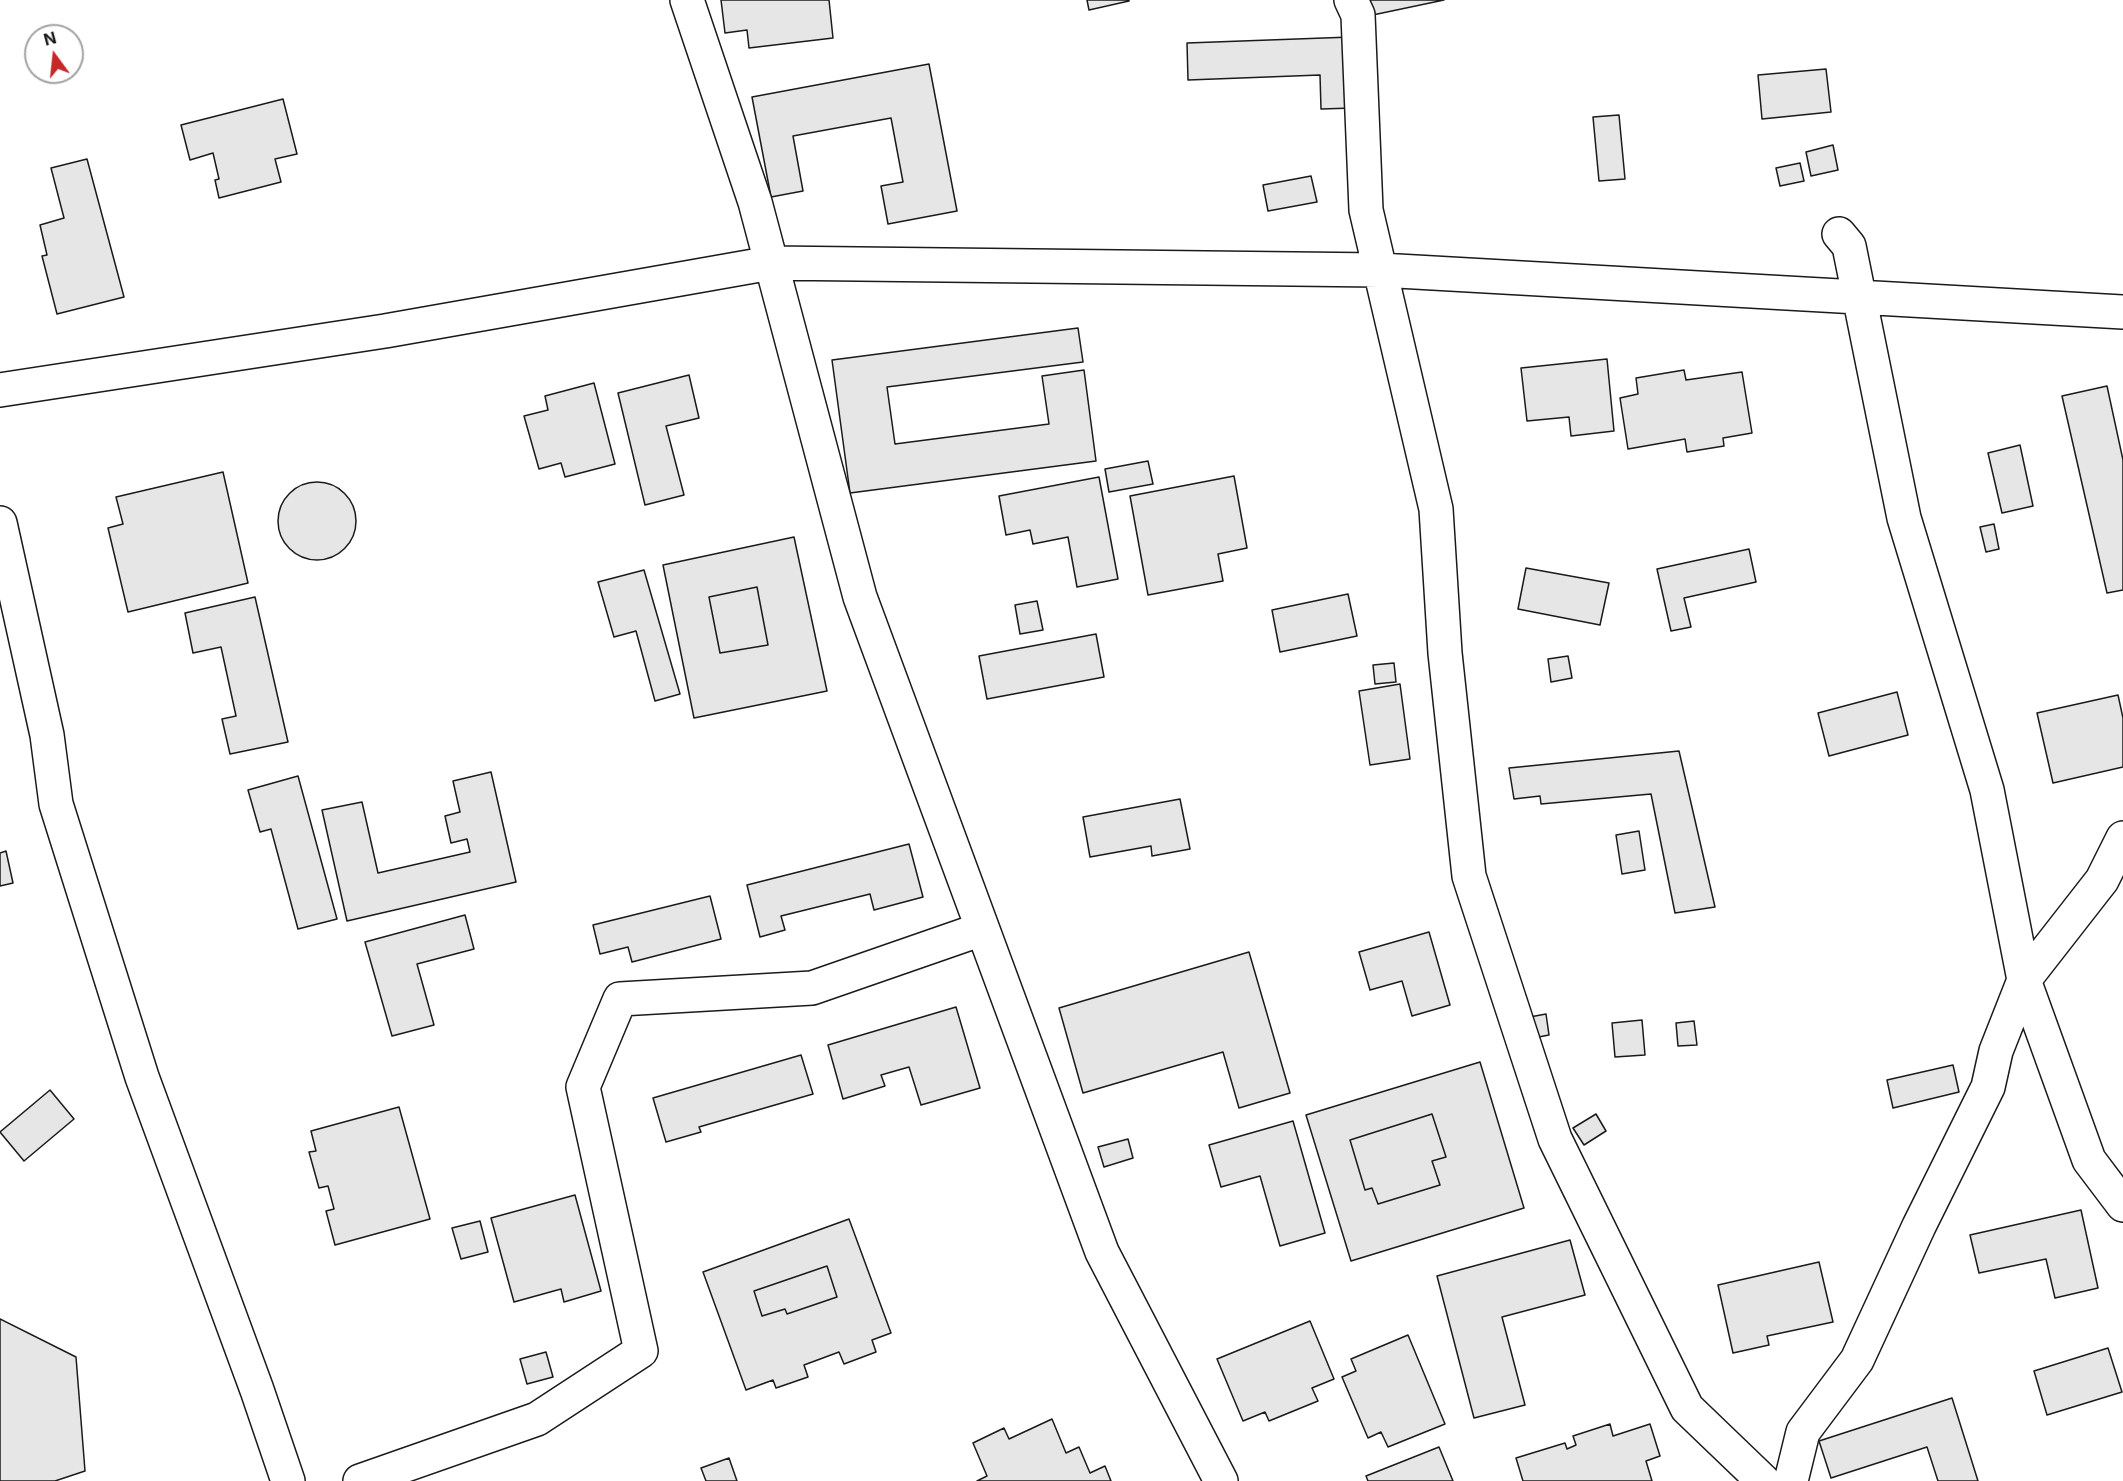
<!DOCTYPE html>
<html>
<head>
<meta charset="utf-8">
<style>
	body { margin:0 }
	#map { position:relative; width:2123px; height:1481px; overflow:hidden; background:#fff; font-family:Inter,sans-serif }
	canvas { display:block }
	.north { position:absolute; left:24px; top:24px; width:60px; height:60px; box-sizing:border-box; background:#fff; border:2px solid #a3a3a3; border-radius:50%; rotate:345deg; font-size:16px; font-weight:700; line-height:24px; text-align:center; color:#1a1a1a }
	.north::after { content:''; display:block; margin:auto; width:21px; height:27px; background:#c62828; clip-path:polygon(50% 0,100% 100%,50% 72%,0 100%) }
</style>
</head>
<body>
<div id="map">
<canvas width="2123" height="1481"></canvas>
<div class="north">N</div>
</div>
<script>
const g = document.querySelector('canvas').getContext('2d');
g.lineJoin = 'round';
function paint(path, color) { g.fillStyle = color; g.fill(path, 'evenodd'); }
function trace(path, color, width, dash) { g.strokeStyle = color; g.lineWidth = width; g.lineCap = dash ? 'butt' : 'round'; g.setLineDash(dash || []); g.stroke(path); }
const building = new Path2D(`
	M721,0H829L833,38L749,48L747,30L725,33Z
	M1087,0H1129V1L1089,10Z
	M1365,0H1444L1368,16Z
	M1351,37L1353,108L1321,109L1320,75L1188,80L1187,43Z
	M929,64L957,211L888,224L881,186L903,182L891,118L793,136L803,191L771,197L752,97Z
	M1826,69L1831,112L1762,119L1758,75Z
	M283,99L297,154L275,159L281,182L219,198L215,180L219,179L213,153L190,160L181,125Z
	M1619,115L1625,179L1599,181L1593,117Z
	M1833,145L1838,170L1811,176L1806,152Z
	M87,159L124,297L57,314L42,256L47,255L40,225L64,218L51,168Z
	M1800,163L1804,181L1780,186L1776,168Z
	M1311,176L1317,202L1268,211L1263,185Z
	M1078,328L1083,362L887,387L895,444L1049,424L1042,376L1084,370L1096,461L850,493L832,360Z
	M1607,359L1614,431L1571,436L1569,417L1527,421L1521,368Z
	M1684,370L1686,380L1742,372L1752,433L1723,438L1724,446L1687,452L1685,439L1628,449L1620,398L1638,394L1636,378Z
	M689,375L699,418L666,426L684,495L645,505L618,393Z
	M594,383L615,464L565,477L561,463L539,469L524,416L548,410L545,396Z
	M2107,386L2123,460V590L2107,593L2062,396Z
	M2020,445L2033,506L2002,513L1988,453Z
	M1148,461L1153,484L1109,492L1105,469Z
	M223,472L248,583L128,612L108,528L123,524L116,497Z
	M1234,476L1247,548L1218,554L1223,581L1148,595L1130,496Z
	M1099,477L1118,579L1077,587L1068,537L1033,544L1030,530L1006,535L999,496Z
	M278 521a39 39 0 1 1 78 0a39 39 0 1 1-78 0Z
	M1994,524L1999,549L1986,552L1980,527Z
	M794,537L827,691L694,718L663,565ZM757,587L768,645L720,653L709,597Z
	M1749,549L1756,582L1684,598L1691,627L1671,631L1657,569Z
	M1526,568L1609,583L1600,625L1518,609Z
	M644,570L680,694L655,701L636,631L614,637L598,582Z
	M757,587L768,645L720,653L709,597Z
	M1348,594L1357,636L1280,652L1272,610Z
	M255,597L288,742L230,754L222,719L236,716L221,647L193,653L185,613Z
	M1037,601L1043,630L1020,634L1015,605Z
	M1096,634L1104,677L987,699L979,656Z
	M1568,656L1572,678L1551,682L1548,659Z
	M1394,663L1396,682L1375,684L1373,665Z
	M1400,684L1410,759L1370,765L1359,691Z
	M1897,692L1908,735L1829,756L1818,713Z
	M2118,695L2123,718V767L2053,783L2037,713Z
	M1679,751L1715,907L1675,913L1651,794L1541,804L1540,796L1514,799L1509,768Z
	M491,772L516,882L347,921L322,810L362,802L378,873L470,852L467,839L451,843L445,816L460,812L453,781Z
	M298,776L337,919L298,929L271,829L260,832L248,790Z
	M1180,799L1190,849L1152,856L1151,846L1090,857L1083,817Z
	M1639,831L1645,870L1622,874L1616,835Z
	M909,844L923,897L874,910L870,894L781,916L785,930L760,937L747,885Z
	M6,851L13,883L0,886V853Z
	M710,896L721,939L632,962L628,947L600,954L593,925Z
	M465,915L474,949L417,964L434,1025L392,1036L365,942Z
	M1429,932L1450,1005L1412,1016L1402,981L1370,990L1359,952Z
	M1249,952L1290,1093L1239,1108L1223,1052L1083,1093L1059,1008Z
	M956,1007L980,1088L921,1105L909,1067L881,1075L885,1086L843,1099L828,1045Z
	M1546,1014L1549,1035L1523,1040L1519,1019Z
	M1642,1020L1645,1055L1615,1057L1612,1023Z
	M1694,1021L1697,1045L1678,1046L1676,1023Z
	M801,1055L813,1094L699,1127L701,1132L666,1142L653,1098Z
	M1480,1062L1524,1208L1351,1261L1306,1115ZM1432,1114L1446,1157L1432,1161L1440,1185L1378,1204L1372,1188L1365,1190L1350,1140Z
	M1953,1065L1959,1092L1893,1108L1887,1080Z
	M50,1090L74,1119L24,1161L0,1132Z
	M399,1107L430,1219L335,1245L326,1211L334,1209L328,1186L319,1188L309,1152L316,1151L311,1131Z
	M1432,1114L1446,1157L1432,1161L1440,1185L1378,1204L1372,1188L1365,1190L1350,1140Z
	M1596,1114L1606,1131L1584,1145L1573,1128Z
	M1293,1121L1325,1233L1280,1246L1260,1176L1221,1187L1209,1145Z
	M1128,1139L1133,1158L1104,1167L1098,1147Z
	M575,1195L601,1291L564,1302L561,1289L514,1302L491,1218Z
	M2081,1210L2098,1288L2055,1298L2046,1259L1979,1273L1970,1235Z
	M849,1219L891,1333L872,1340L876,1352L844,1364L839,1352L804,1365L808,1377L776,1388L773,1380L746,1390L703,1272ZM827,1266L837,1297L787,1314L785,1309L762,1316L754,1291Z
	M480,1221L488,1252L461,1259L452,1228Z
	M1570,1240L1585,1295L1502,1317L1525,1405L1474,1418L1437,1276Z
	M1819,1262L1833,1322L1767,1336L1769,1345L1733,1353L1718,1285Z
	M827,1266L837,1297L787,1314L785,1309L762,1316L754,1291Z
	M0,1319L76,1357L85,1471L55,1481H0Z
	M1310,1321L1334,1379L1312,1388L1318,1401L1269,1421L1265,1412L1243,1421L1217,1359Z
	M1408,1335L1445,1424L1388,1447L1381,1432L1368,1438L1342,1377L1356,1371L1351,1359Z
	M2108,1348L2122,1392L2047,1415L2034,1371Z
	M546,1352L553,1377L527,1384L520,1359Z
	M1952,1398L1978,1481H1938L1927,1447L1831,1478L1819,1441Z
	M1052,1419L1066,1453L1079,1447L1090,1473L1105,1466L1111,1481H977L987,1476L973,1443L1004,1428L1009,1439Z
	M1610,1424L1613,1436L1650,1424L1660,1456L1646,1461L1652,1481H1523L1516,1458L1565,1443L1567,1449L1576,1445L1573,1436Z
	M1439,1447L1453,1481H1368L1366,1476Z
	M729,1458L737,1481H706L701,1468Z`);
const minor = new Path2D(`
	M687,0L755,202L860,597L1102,1252L1221,1481
	M1351,0L1358,15L1366,210L1436,509L1445,653L1469,876L1555,1139L1687,1408L1763,1481
	M1839,234L1849,246L1904,518L1987,790L2024,980L2089,1160L2123,1205
	M0,390L385,331L771,263L1380,270L2123,312
	M0,523L47,735L56,804L142,1077L257,1390L288,1481
	M360,1481L537,1419L641,1351L583,1087L620,999L812,988L982,929
	M1791,1481L1803,1432L1857,1360L1919,1226L1988,1087L1996,1051L2024,980L2102,880L2123,838`);
paint(building, '#e6e6e6');
trace(building, '#1a1a1a', 1.5);
trace(minor, '#1a1a1a', 36);
trace(minor, '#fff', 33);
</script>
</body>
</html>
